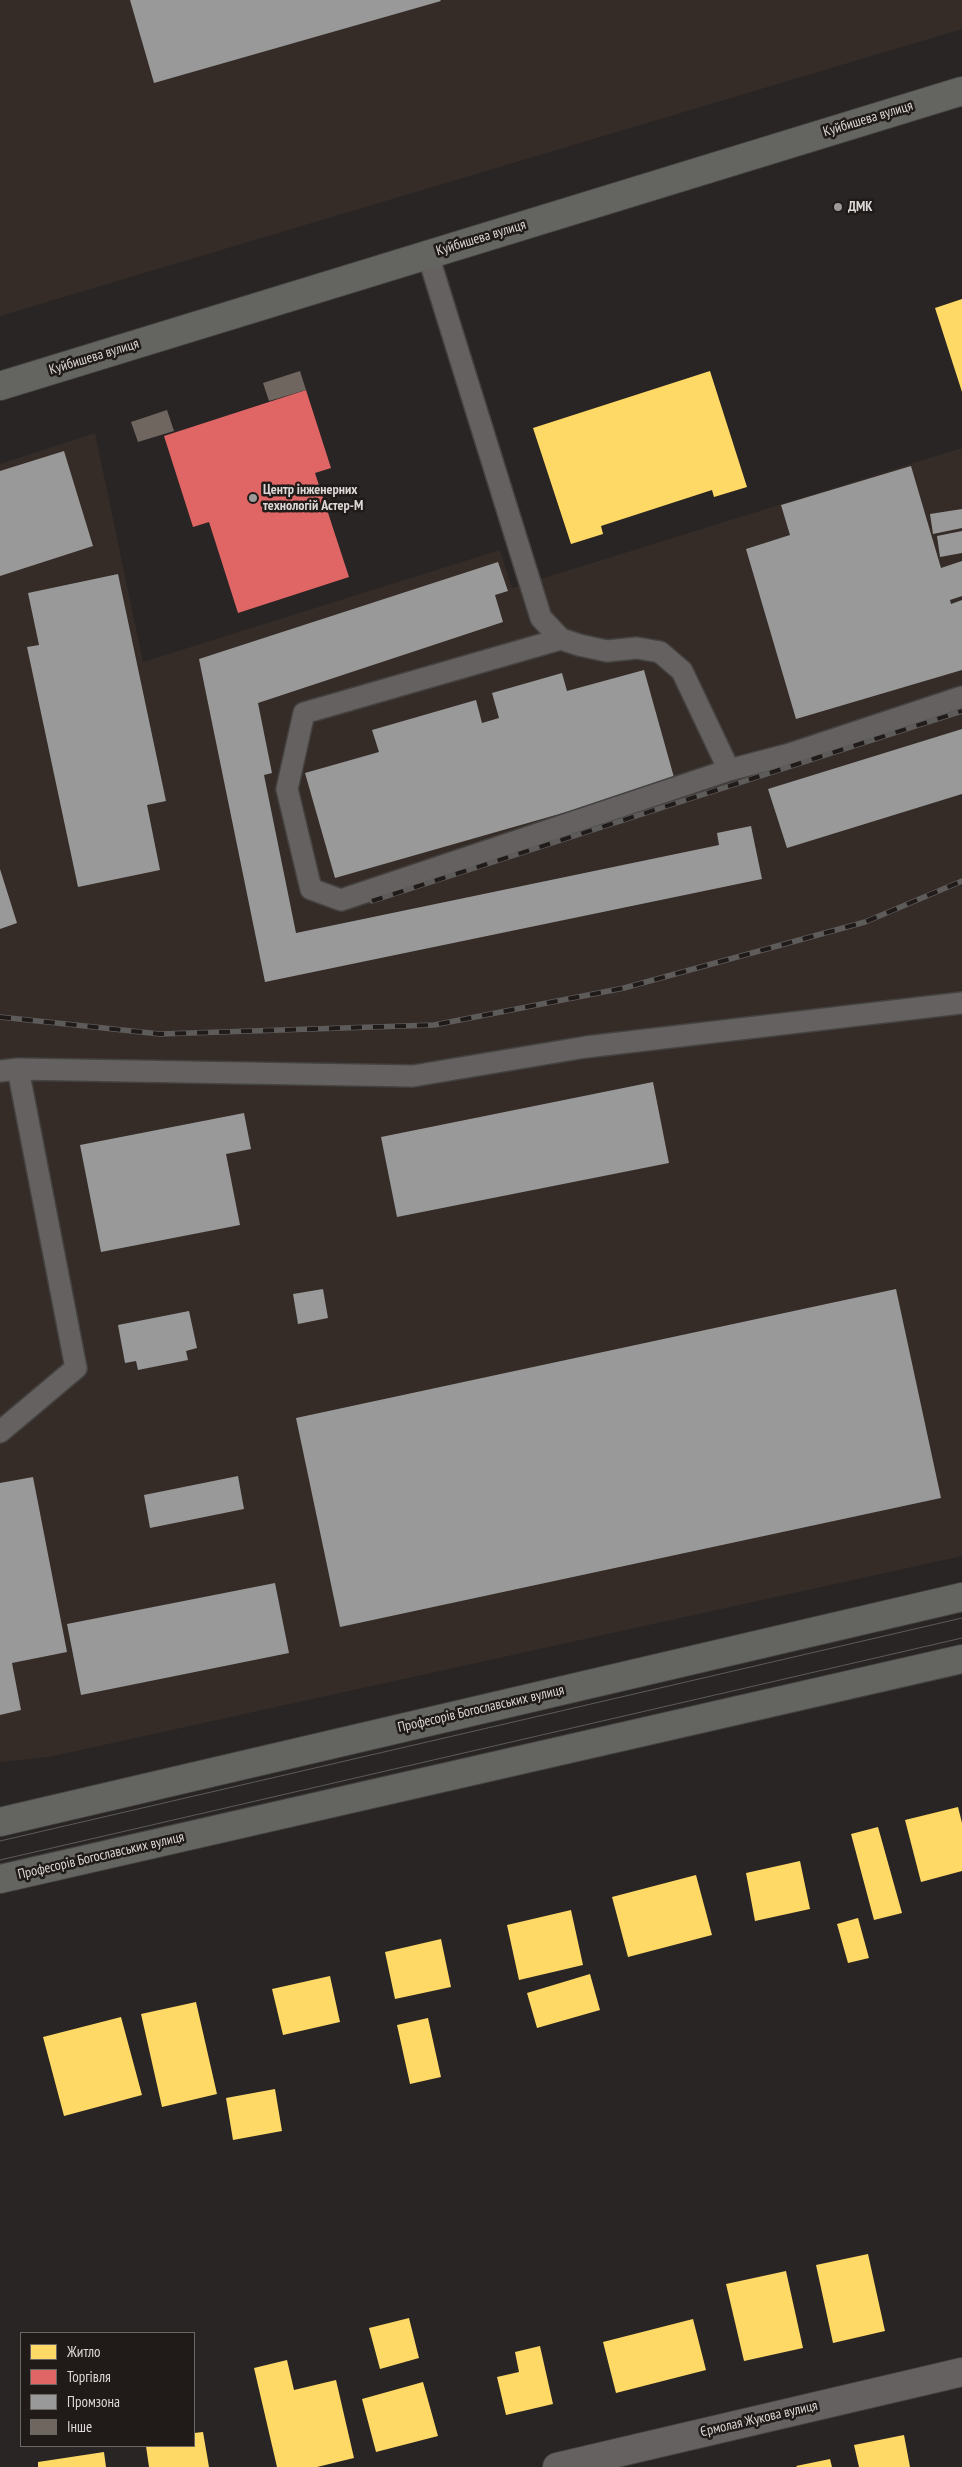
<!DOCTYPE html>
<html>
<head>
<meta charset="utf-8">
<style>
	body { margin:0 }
	#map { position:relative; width:962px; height:2467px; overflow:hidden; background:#282524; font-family:"PT Sans Narrow",sans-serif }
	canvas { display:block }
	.legend { position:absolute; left:20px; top:2332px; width:175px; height:115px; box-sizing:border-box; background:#201b19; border:1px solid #6b6765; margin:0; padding:6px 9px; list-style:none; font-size:15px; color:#dcd8d7 }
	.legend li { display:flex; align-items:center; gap:10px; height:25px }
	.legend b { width:25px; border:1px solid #6b6765 }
</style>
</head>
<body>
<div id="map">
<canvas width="962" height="2467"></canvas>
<ul class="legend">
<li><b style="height:14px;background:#ffd966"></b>Житло</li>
<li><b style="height:14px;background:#e06666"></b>Торгівля</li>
<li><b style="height:14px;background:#999"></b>Промзона</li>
<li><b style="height:14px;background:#6f6660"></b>Інше</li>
</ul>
</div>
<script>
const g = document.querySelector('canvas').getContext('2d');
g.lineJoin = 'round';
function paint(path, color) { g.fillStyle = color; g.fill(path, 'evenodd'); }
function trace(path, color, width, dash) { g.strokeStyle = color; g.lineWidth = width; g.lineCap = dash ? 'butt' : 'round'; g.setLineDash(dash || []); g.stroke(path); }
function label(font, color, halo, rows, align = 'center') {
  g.font = font + ' "PT Sans Narrow",sans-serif'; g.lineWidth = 5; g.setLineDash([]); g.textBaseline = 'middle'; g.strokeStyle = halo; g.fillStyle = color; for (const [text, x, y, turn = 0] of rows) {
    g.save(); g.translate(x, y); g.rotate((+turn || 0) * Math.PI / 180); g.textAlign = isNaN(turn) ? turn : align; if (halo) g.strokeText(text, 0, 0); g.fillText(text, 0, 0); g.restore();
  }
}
const built = new Path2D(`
	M0,0H962V29L0,316Z
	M95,433L143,662L500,550L512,588L962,448V1556L49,1757L0,1762V464Z`);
const homes = new Path2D(`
	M962,299V392L935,308Z
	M710,371L747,487L714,497L712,490L601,526L603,534L571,544L533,428Z
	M958,1807L962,1823V1871L921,1882L905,1820Z
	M878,1827L902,1913L874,1920L851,1834Z
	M800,1861L810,1909L755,1921L746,1873Z
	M696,1875L712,1935L628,1957L612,1897Z
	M571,1910L583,1965L519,1980L507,1925Z
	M858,1918L869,1958L848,1963L837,1924Z
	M441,1939L451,1987L395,1999L385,1952Z
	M590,1974L600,2010L537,2028L527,1993Z
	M330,1976L340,2022L283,2035L272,1989Z
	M196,2002L217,2094L162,2107L141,2014Z
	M121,2017L142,2095L64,2116L43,2037Z
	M428,2018L441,2077L410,2084L397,2025Z
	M275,2089L282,2131L233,2140L226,2098Z
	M868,2254L885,2331L833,2343L816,2265Z
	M786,2271L803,2348L744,2361L726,2284Z
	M409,2318L419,2358L380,2369L369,2328Z
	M693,2319L706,2370L616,2393L603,2342Z
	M540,2346L553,2404L506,2415L497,2377L519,2372L515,2352Z
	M287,2360L294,2390L336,2380L354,2458L317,2467H277L254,2368Z
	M423,2382L438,2436L376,2452L362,2399Z
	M203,2432L209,2467H149L146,2446H194V2433Z
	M904,2435L910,2467H859L854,2445Z
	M104,2452L106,2467H38V2462Z
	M830,2459L832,2467H797L796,2466Z`);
const shops = new Path2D(`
	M306,390L331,468L315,473L349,577L238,613L209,522L193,527L164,436Z`);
const industry = new Path2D(`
	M130,0H440L441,1L154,83Z
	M64,451L93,546L0,576V471Z
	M911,466L941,568L962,561V596L950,600L951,604L962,600V670L796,719L746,549L790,535L781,505Z
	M962,509V528L933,534L930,514Z
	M962,531V553L940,557L937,536Z
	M498,562L508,591L495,595L503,622L258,703L272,773L264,775L296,933L719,845L717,833L751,826L762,879L265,982L199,659Z
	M118,574L166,801L147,805L160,870L78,887L27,647L39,645L28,593Z
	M644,670L675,781L335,878L305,773L379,752L372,730L476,700L482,723L499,718L492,693L562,673L567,691Z
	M962,729V794L787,848L768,789Z
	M0,869L17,923L0,929Z
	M653,1082L669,1163L397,1217L381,1137Z
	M244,1113L251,1149L226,1154L240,1225L101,1252L80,1145Z
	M323,1289L328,1318L298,1324L293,1294Z
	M896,1289L941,1498L340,1627L296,1418Z
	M189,1311L197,1348L186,1351L188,1360L138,1370L136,1361L125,1363L118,1325Z
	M238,1476L244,1509L150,1528L144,1495Z
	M33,1477L67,1652L12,1663L21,1710L0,1715V1483Z
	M275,1583L289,1653L81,1695L67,1624Z`);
const building = new Path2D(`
	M300,371L306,390L269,401L263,383Z
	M167,410L174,431L138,442L131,422Z`);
const lane = new Path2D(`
	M428,255L541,618L561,639L579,645L607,651L637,648L660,652L682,671L729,770L790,754L962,697
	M561,639L304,713L287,789L311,889L341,900L729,770
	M0,1071L18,1069L413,1076L586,1047L962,1003
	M0,1432L76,1368L18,1069`);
const street = new Path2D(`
	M557,2467L962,2372`);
const secondary = new Path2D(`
	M0,386L962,91
	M0,1822L962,1597
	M0,1879L962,1659`);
const tram = new Path2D(`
	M0,1841L962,1618
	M0,1860L962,1638`);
const rail = new Path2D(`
	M372,901L962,711
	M0,1017L160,1034L434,1025L624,988L865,922L962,881`);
const markers = [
	[838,207,5,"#9d9998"],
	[253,498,5,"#9d9998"]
];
const streetNames = [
	["Куйбишева вулиця",868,119,-17],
	["Куйбишева вулиця",481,238,-17],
	["Куйбишева вулиця",94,357,-17],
	["Професорів Богославських вулиця",481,1709,-13],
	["Професорів Богославських вулиця",101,1856,-13],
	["Єрмолая Жукова вулиця",759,2419,-13]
];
const poiNames = [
	["ДМК",848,207],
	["Центр інженерних",263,490],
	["технологій Астер-М",263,506]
];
paint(built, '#352c28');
paint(homes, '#ffd966');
paint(shops, '#e06666');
paint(industry, '#999');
paint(building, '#6f6660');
trace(lane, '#454342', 24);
trace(street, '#454342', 30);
trace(secondary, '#454342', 30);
trace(lane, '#646160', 21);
trace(street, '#646160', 28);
trace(secondary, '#646561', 28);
trace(tram, '#5e5b5b', 1);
trace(rail, '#5e5b5b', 5.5);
trace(rail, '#201b19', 4, [11]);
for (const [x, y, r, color] of markers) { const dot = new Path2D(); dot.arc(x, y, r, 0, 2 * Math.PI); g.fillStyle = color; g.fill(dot); trace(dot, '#201b19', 2); }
label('14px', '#dcd8d7', '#201b19', streetNames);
label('bold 14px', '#dcd8d7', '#201b19', poiNames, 'left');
</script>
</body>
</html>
